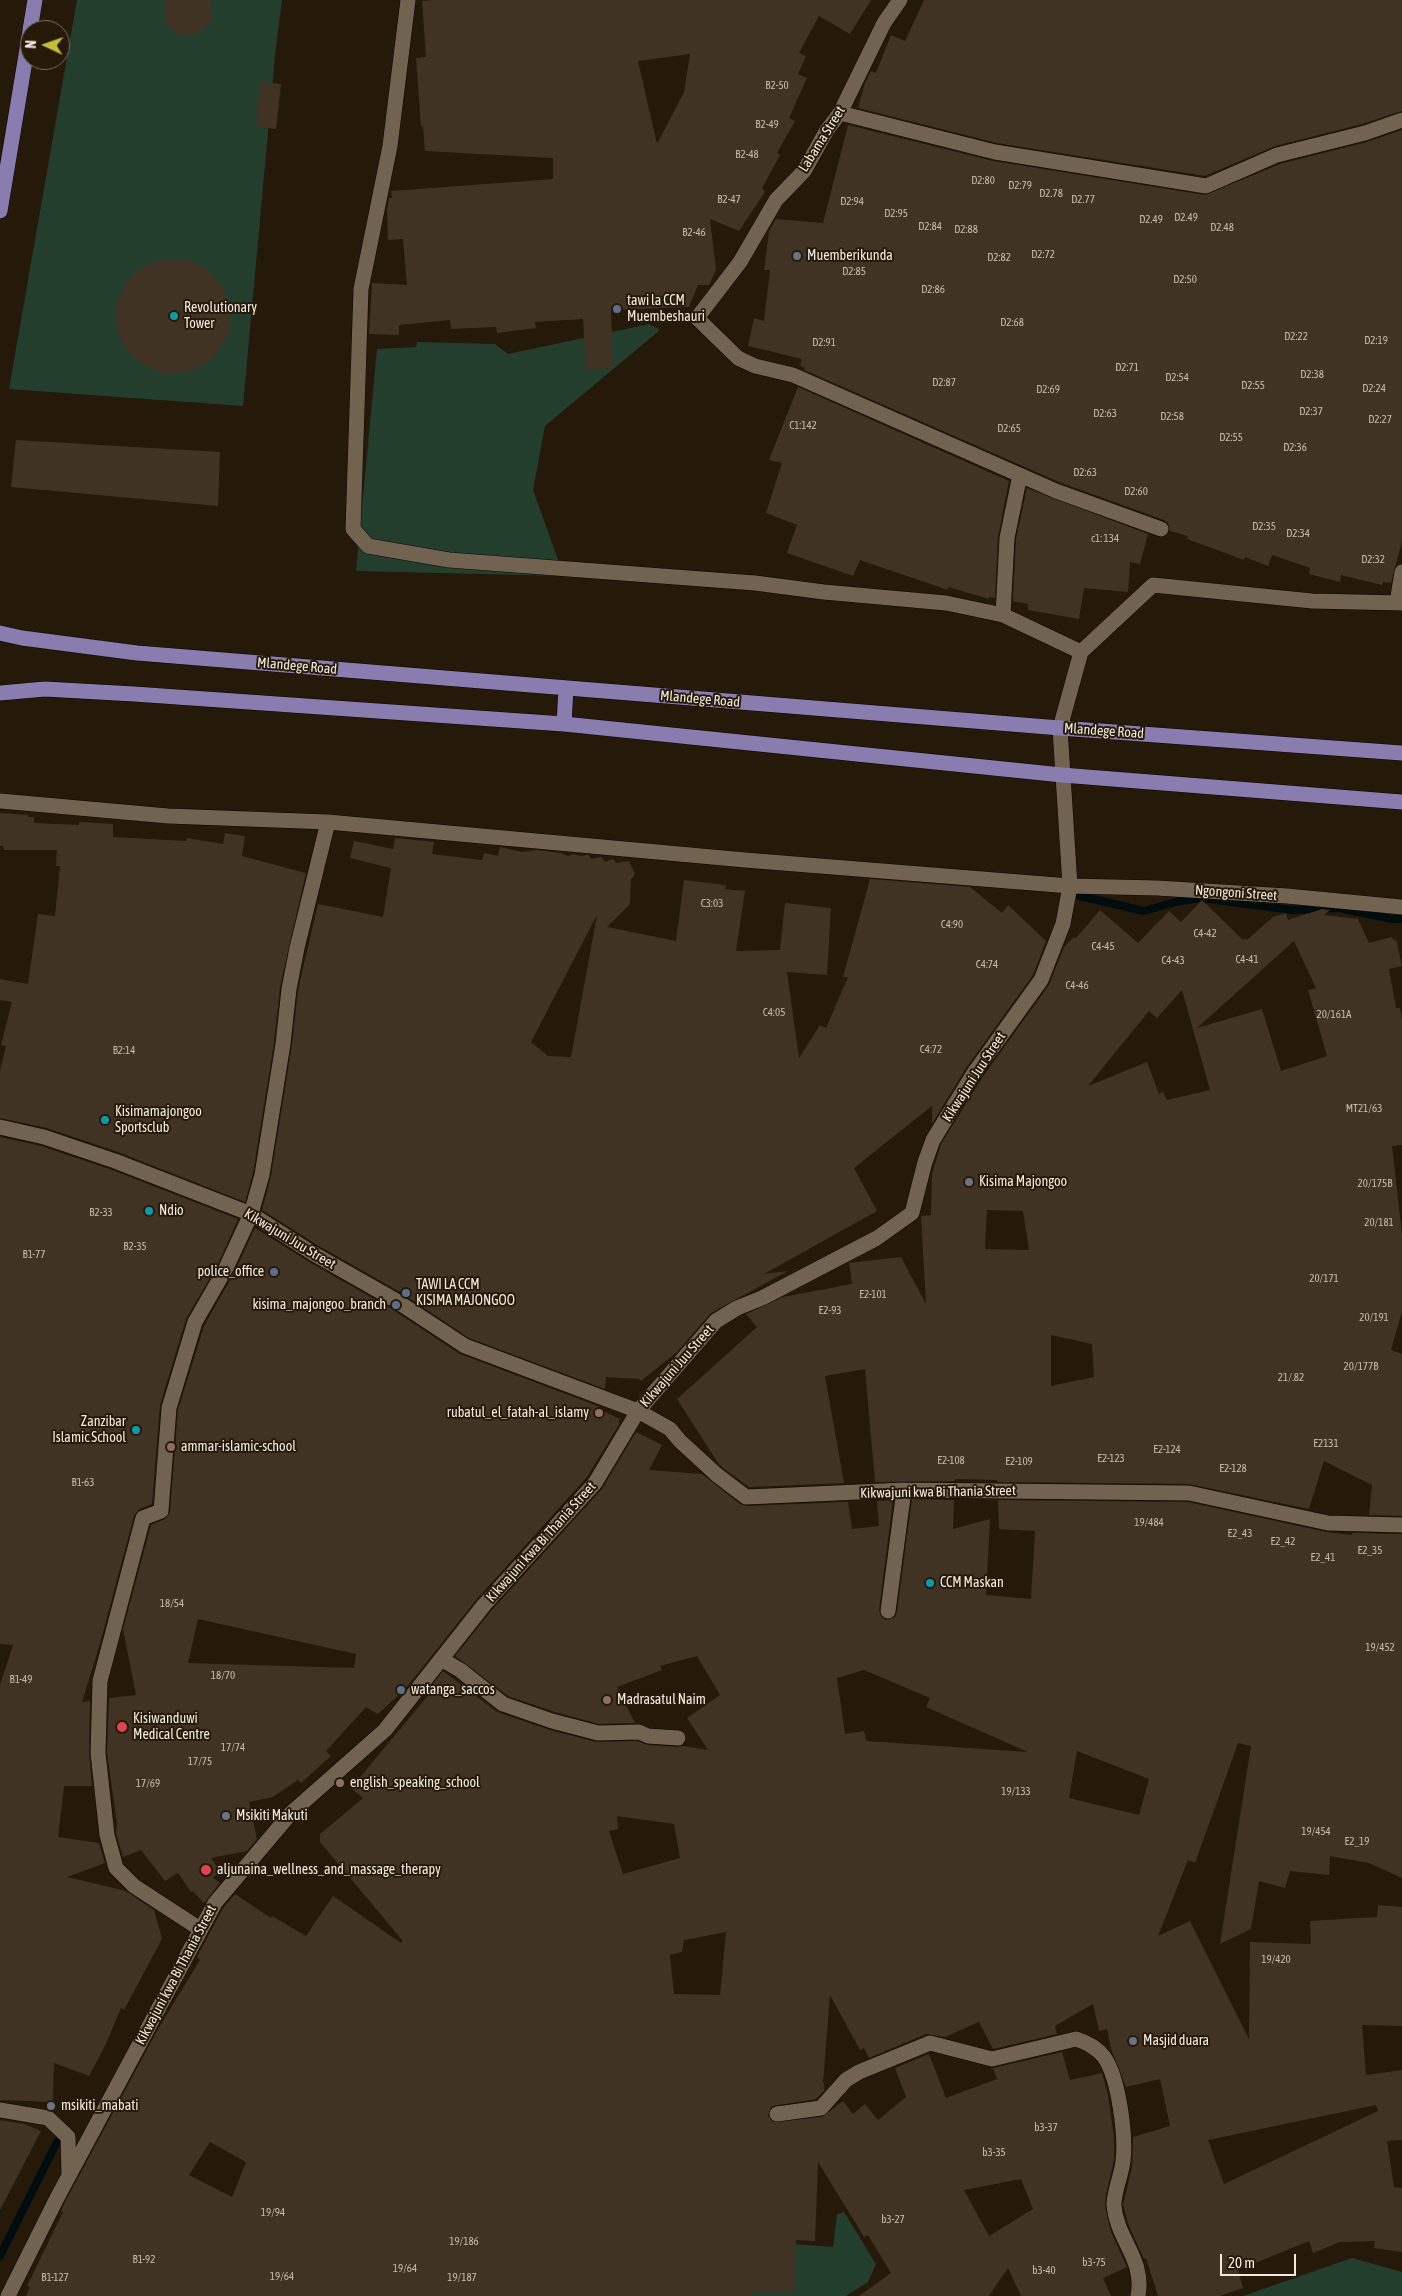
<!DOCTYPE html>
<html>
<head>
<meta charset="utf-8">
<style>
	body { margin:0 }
	#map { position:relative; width:1402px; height:2296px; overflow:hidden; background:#251909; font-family:"Asap Condensed",sans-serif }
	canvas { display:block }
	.north { position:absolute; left:20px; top:20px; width:50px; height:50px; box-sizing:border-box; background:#251909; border:1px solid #776c5f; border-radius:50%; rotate:273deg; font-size:14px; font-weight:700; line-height:20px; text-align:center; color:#f2e9df }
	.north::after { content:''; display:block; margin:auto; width:18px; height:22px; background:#c2bd3f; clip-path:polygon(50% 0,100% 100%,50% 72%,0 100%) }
	.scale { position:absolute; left:1220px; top:2254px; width:76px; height:22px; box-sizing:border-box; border:2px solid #f2e9df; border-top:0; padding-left:6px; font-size:15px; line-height:18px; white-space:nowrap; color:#f2e9df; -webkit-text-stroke:4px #251909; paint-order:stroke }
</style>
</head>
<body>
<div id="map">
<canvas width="1402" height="2296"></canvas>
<div class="north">N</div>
<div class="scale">20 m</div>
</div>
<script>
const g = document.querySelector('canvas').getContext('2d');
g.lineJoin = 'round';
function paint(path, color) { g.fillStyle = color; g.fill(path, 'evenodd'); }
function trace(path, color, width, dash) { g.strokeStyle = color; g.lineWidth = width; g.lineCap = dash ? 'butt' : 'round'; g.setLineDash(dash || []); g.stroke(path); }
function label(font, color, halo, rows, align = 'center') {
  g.font = font + ' "Asap Condensed",sans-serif'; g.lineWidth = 4; g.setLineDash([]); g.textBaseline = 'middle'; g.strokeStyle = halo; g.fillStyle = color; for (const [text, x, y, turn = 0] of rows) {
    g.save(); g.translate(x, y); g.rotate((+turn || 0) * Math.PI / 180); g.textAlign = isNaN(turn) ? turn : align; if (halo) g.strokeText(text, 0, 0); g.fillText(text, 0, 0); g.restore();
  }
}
const green = new Path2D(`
	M77,0H282L275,55L243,406L9,389Z
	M649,324L660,330L545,426L533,490L564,576L356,571L377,349L416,347L417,342L495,344L508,354Z
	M844,2212L876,2264L868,2282L846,2296H713L765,2242L833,2247L837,2214Z
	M1352,2258L1402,2272V2296H1243Z`);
const stream = new Path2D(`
	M1080,896L1144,911L1175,902L1201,898L1292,910L1339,908L1392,919H1402
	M0,2256L57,2142`);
const building = new Path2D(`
	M165,0H210L211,21L198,34L179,35L165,23Z
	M433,0H871L850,34L819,16L799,53L806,56L798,74L807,78L789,118L795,121L777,153L780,155L762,188L765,192L739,231L710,219L716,270L709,285H698L689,307L611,310L613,368L586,370L583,319L535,322L536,328L497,333L496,327L451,329L450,320L399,325V335L369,334L372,283L407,285L403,239L388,240L387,210L389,198H392L391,191L553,179V158L425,151L423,126H421L416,58L426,57L422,1ZM690,54L684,92L657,144L638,61Z
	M924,0H1402V111L1362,124L1275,146L1205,176L997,143L858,108L865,83L871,71L876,73L891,35L905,41Z
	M260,82L281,84L276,129L256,127Z
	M848,125L993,161L1205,195L1280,164L1367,142L1402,130V541L1391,583L1383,582L1382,585L1341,575L1340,582L1309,574L1310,568L1272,555L1268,566L1245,557L1244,560L1187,539L1188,536L1170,531L1168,523L1164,520L1059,482L804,370L805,368L800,366L802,359L748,346L754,318L764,321L770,270H764L769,231L776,219L823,223Z
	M116 316a57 57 0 1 1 114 0a57 57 0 1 1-114 0Z
	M798,387L1009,481L998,537L995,598L989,597V599L948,587V590L860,560L853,576L787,553L797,525L766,513L782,463L769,460Z
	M16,440L220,452L218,506L11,487Z
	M1027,488L1148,534L1140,564L1130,562L1128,592L1084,588L1079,619L1028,610V604L1013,601L1016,539Z
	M0,813L28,815V817H34V823L79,825V822L113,824V837L186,841L187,838L223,844L225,833L245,836L242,856L306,873L280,987L274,1043L253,1173L245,1202L118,1152L47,1128L0,1118V1071L6,1046L1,1045L12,1002L0,1000V979L28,984L38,914L55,916L60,866H56L57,850H4L3,846H0Z
	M395,838L434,842L432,854L482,860L484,853L498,856L500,847L522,852L537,850L561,853L568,856L573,854L580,856L588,855L592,859L601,857L605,862L613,859L616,863L629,861L635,874L631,880L630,904L607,927L676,941L684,880L726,885L725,889L745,891L736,951L780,950L785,903L831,908L827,975L787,972L799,1058L820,1025L826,1028L848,977H843L870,879L970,887L1002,913L1008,905L1046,941L1033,975L966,1068L932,1124V1106L854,1168L877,1211L764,1274L788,1271L711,1313L677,1352L641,1381L639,1379L606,1377L605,1389L469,1338L400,1292L319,1246L262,1210L271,1176L292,1045L298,990L318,904L383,917L391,868L350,858L354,841L393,849ZM597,915L571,1057L548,1056L531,1042Z
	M1202,900L1243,940L1245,938L1247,940L1273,917L1286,913L1288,920L1322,909L1330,910L1324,915L1358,919L1369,943L1392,937L1393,940L1396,939L1402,966L1389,969L1396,1008H1400L1402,1019V1145L1392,1146L1402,1234V1311L1391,1350L1402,1354V1516L1369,1515L1372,1485L1324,1461L1309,1509L1189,1484L997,1482V1480L955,1479V1481L875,1482L865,1369L825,1376L844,1483L749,1487L723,1468L718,1463L677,1399L757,1327L746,1314L783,1297L852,1284L849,1263L901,1257L926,1304L921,1216L931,1215L932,1174L941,1144L982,1078L1049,985L1064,947L1074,937L1076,938L1100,910L1138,943L1169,911L1181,922ZM1294,941L1316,988L1308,990L1327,1056L1281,1071L1262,1009L1197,1028ZM1182,990L1210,1090L1167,1100L1163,1092L1159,1094L1147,1062L1088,1086L1149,1011L1157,1018ZM987,1210L1023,1211L1029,1250L985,1249ZM1051,1335L1092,1344L1094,1377L1051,1386Z
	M0,1137L41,1146L112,1170L238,1219L218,1264L186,1319L160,1405L152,1504L139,1509L134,1516L99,1647L82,1702L90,1701L89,1753L92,1786H64L58,1837L99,1843L105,1863L67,1877L126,1891L154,1910L162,1939L124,2010L121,2008L105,2046L89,2076L54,2063L53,2102L0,2100V1685L13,1645L0,1644Z
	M255,1228L309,1262L390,1308L460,1354L603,1408V1411L620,1419L618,1422L620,1423L587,1477L477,1599L406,1688L378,1714L366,1707L326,1751L331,1756L301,1783L298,1780L273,1797L249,1802L257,1839L247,1851L211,1858L220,1871L213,1878L220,1883L204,1903L193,1891L191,1892L178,1873L165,1881L141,1850L123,1857L116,1833L117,1823L107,1753L109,1698L136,1695L123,1629L151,1525L165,1519L170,1512L178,1410L204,1326L234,1273ZM198,1619L356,1654L354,1668L188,1663Z
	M636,1432L662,1445L649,1470L702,1474L740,1504L746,1506L848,1502L852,1529L879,1526L877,1501L893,1500L879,1610L882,1618L887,1620L895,1617L897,1612L912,1499L954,1500L953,1529L990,1519L986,1595L1031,1599L1035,1531L999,1529L998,1500L1188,1502L1326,1532L1352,1535V1533L1402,1534V1878L1369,1863L1330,1856L1329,1875L1290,1871L1285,1888L1259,1881L1251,1929L1220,1944L1251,1746L1238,1743L1195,1863L1188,1860L1158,1936L1190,1921L1249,2039L1250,1942L1311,1944L1310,1921L1377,1917L1378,1905L1402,1907V2026L1362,2025L1366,2075L1402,2070V2140L1387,2141L1394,2187L1402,2188V2252L1374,2248L1375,2241L1340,2242L1313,2253L1309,2241L1238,2270L1243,2288L1220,2296H1158L1146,2258L1144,2259L1129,2226L1123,2205L1132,2167L1133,2137L1170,2126L1160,2079L1126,2087L1112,2052L1107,2029L1099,2031L1093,2004L1055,2026L1057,2034L993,2049L979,2022L945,2037L926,2034L869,2058L864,2048L860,2050L830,1995L823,2083H824V2091L816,2099L772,2106L768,2115L773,2122L822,2117L843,2101L853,2114L865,2104L878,2120L906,2097L895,2068L929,2054L946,2098L997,2079L993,2068L1062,2052L1070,2080L1102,2073L1108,2095L1114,2138V2160L1106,2194L1105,2207L1111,2232L1127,2267L1103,2278L1111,2296H1021L1008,2268L989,2296H859L891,2273L868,2235L864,2237L818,2162L815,2241L796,2240V2292H751V2296H26L30,2287L27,2286L63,2212L61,2211L65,2202L158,2029L200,1960L197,1957L223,1908L235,1894L271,1918L272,1916L306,1936L333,1896L401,1943L403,1941L320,1842V1834L363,1798L351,1788L431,1692L428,1690L443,1671L497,1712L550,1730L596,1742L637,1741L647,1745L677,1747L683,1746L708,1750L687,1718L720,1695L697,1656L660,1666L662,1670L617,1687L635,1723L599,1724L555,1712L508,1696L455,1656L491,1611L602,1489ZM864,1670L930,1698L926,1707L1028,1752L866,1741L864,1731L845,1734L837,1678ZM1077,1751L1149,1779L1139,1815L1069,1798ZM617,1816L674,1824L680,1858L623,1874L609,1831L618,1829ZM726,1932L720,1995L674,1994L670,1955L682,1952L684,1940ZM1376,2105L1378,2111L1224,2184L1208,2140ZM210,2142L246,2162L232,2197L189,2175ZM1021,2179L1033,2209L989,2236L964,2190Z
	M0,2120L24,2124L41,2131L0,2210Z`);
const minor = new Path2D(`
	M408,0L390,146L361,289L353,529L368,546L449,560L755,583L824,592L946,603L1003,615
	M900,0L884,23L840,113L827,130L804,171L776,200L740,262L697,318L738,358L755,366L793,375L1056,491L1161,529
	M840,113L995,152L1206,186L1277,155L1365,133L1402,120
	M1020,475L1007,538L1003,615L1081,652
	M1397,603L1402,572
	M0,801L168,816L328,822L745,860L1070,886L1157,888L1287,896L1402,907
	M0,1127L44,1137L115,1161L251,1214L314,1254L395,1300L465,1346L638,1411L716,1321L737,1308L762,1298L877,1238L912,1213L925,1162L933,1140L974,1073L1041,980L1063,924L1070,886L1060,728L1081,652L1153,585L1312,601L1402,603
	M888,1611L904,1490
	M441,1659L460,1670L503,1704L552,1721L598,1733L639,1732L648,1736L678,1738
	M200,1929L134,1886L116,1868L107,1835L98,1753L100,1681L143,1518L161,1511L169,1408L195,1322L226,1268L251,1214L262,1175L283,1044L289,989L297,948L328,822
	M0,2110L48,2118L68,2137L69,2175
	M777,2114L821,2108L846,2080L859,2072L930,2043L992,2059L1076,2039C1086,2042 1097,2048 1104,2057C1119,2078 1126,2136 1123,2161C1122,2174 1113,2194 1114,2206C1117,2240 1145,2259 1138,2296
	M8,2296L57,2198L215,1903L291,1813L385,1730L484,1605L595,1483L638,1411L670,1429L680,1441L717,1475L746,1497L904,1490L1189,1493L1328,1523L1402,1525`);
const major = new Path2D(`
	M30,30L35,0
	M0,211L30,31
	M0,633L22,638L137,653L1060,728L1402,753
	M0,693L45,689L134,694L564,724L1062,775L1402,802
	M564,724L566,688`);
const markers = [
	[797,256,5,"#6b7280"],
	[617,309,5,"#5c6f8a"],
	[174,316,5,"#0f9aa8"],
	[105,1120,5,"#0f9aa8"],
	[969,1182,5,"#6b7280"],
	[149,1211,5,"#0f9aa8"],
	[274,1272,5,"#5c6f8a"],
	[406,1293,5,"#5c6f8a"],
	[396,1305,5,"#5c6f8a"],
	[599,1413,5,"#8d6e63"],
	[136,1430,5,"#0f9aa8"],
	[171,1447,5,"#8d6e63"],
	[930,1583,5,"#0f9aa8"],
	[401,1690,5,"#5c6f8a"],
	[607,1700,5,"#8d6e63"],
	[122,1727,6,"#e0444e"],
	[340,1783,5,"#8d6e63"],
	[226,1816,5,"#6b7280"],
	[206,1870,6,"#e0444e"],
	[1133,2041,5,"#6b7280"],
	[51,2106,5,"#6b7280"]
];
const numberNames = [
	["B2-50",777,86],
	["B2-49",767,125],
	["B2-48",747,155],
	["D2:80",983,181],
	["D2:79",1020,186],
	["D2.78",1051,194],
	["B2-47",729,200],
	["D2.77",1083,200],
	["D2:94",852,202],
	["D2:95",896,214],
	["D2.49",1186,218],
	["D2.49",1151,220],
	["D2:84",930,227],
	["D2.48",1222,228],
	["D2:88",966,230],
	["B2-46",694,233],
	["D2:72",1043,255],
	["D2:82",999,258],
	["D2:85",854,272],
	["D2:50",1185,280],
	["D2:86",933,290],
	["D2:68",1012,323],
	["D2:22",1296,337],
	["D2:19",1376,341],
	["D2:91",824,343],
	["D2:71",1127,368],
	["D2:38",1312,375],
	["D2:54",1177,378],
	["D2:87",944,383],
	["D2:55",1253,386],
	["D2:24",1374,389],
	["D2:69",1048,390],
	["D2:37",1311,412],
	["D2:63",1105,414],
	["D2:58",1172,417],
	["D2:27",1380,420],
	["C1:142",803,426],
	["D2:65",1009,429],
	["D2:55",1231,438],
	["D2:36",1295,448],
	["D2:63",1085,473],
	["D2:60",1136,492],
	["D2:35",1264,527],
	["D2:34",1298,534],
	["c1: 134",1105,539],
	["D2:32",1373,560],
	["C3:03",712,904],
	["C4:90",952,925],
	["C4-42",1205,934],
	["C4-45",1103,947],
	["C4-41",1247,960],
	["C4-43",1173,961],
	["C4:74",987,965],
	["C4-46",1077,986],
	["C4:05",774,1013],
	["20/161A",1334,1015],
	["C4:72",931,1050],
	["B2:14",124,1051],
	["MT21/63",1364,1109],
	["20/175B",1375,1184],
	["B2-33",101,1213],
	["20/181",1379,1223],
	["B2-35",135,1247],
	["B1-77",34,1255],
	["20/171",1324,1279],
	["E2-101",873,1295],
	["E2-93",830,1311],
	["20/191",1374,1318],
	["20/177B",1361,1367],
	["21/.82",1291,1378],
	["E2131",1326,1444],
	["E2-124",1167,1450],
	["E2-123",1111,1459],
	["E2-108",951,1461],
	["E2-109",1019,1462],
	["E2-128",1233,1469],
	["B1-63",83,1483],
	["19/484",1149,1523],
	["E2_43",1240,1534],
	["E2_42",1283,1542],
	["E2_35",1370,1551],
	["E2_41",1323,1558],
	["18/54",172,1604],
	["19/452",1380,1648],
	["18/70",223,1676],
	["B1-49",21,1680],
	["17/74",233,1748],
	["17/75",200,1762],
	["17/69",148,1784],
	["19/133",1016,1792],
	["19/454",1316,1832],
	["E2_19",1357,1842],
	["19/420",1276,1960],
	["b3-37",1046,2128],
	["b3-35",994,2153],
	["19/94",273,2213],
	["b3-27",893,2220],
	["19/186",464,2242],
	["B1-92",144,2260],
	["b3-75",1094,2263],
	["19/64",405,2269],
	["b3-40",1044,2271],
	["19/64",282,2277],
	["B1-127",55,2278],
	["19/187",462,2278]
];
const streetNames = [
	["Labama Street",822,139,-58],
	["Mlandege Road",297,666,5],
	["Mlandege Road",700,699,5],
	["Mlandege Road",1104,731,4],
	["Ngongoni Street",1236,893,4],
	["Kikwajuni Juu Street",974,1077,-57],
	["Kikwajuni Juu Street",290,1239,31],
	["Kikwajuni Juu Street",677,1366,-49],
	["Kikwajuni kwa Bi Thania Street",938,1492,-1],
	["Kikwajuni kwa Bi Thania Street",541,1542,-48],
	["Kikwajuni kwa Bi Thania Street",176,1975,-62]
];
const poiNames = [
	["Muemberikunda",807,256],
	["tawi la CCM",627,301],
	["Muembeshauri",627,317],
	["Revolutionary",184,308],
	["Tower",184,324],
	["Kisimamajongoo",115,1112],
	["Sportsclub",115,1128],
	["Kisima Majongoo",979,1182],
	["Ndio",159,1211],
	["police_office",264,1272,"right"],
	["TAWI LA CCM",416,1285],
	["KISIMA MAJONGOO",416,1301],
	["kisima_majongoo_branch",386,1305,"right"],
	["rubatul_el_fatah-al_islamy",589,1413,"right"],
	["Zanzibar",126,1422,"right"],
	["Islamic School",126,1438,"right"],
	["ammar-islamic-school",181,1447],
	["CCM Maskan",940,1583],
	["watanga_saccos",411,1690],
	["Madrasatul Naim",617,1700],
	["Kisiwanduwi",133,1719],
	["Medical Centre",133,1735],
	["english_speaking_school",350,1783],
	["Msikiti Makuti",236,1816],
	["aljunaina_wellness_and_massage_therapy",217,1870],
	["Masjid duara",1143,2041],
	["msikiti_mabati",61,2106]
];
paint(green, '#243e2e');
trace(stream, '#000c0e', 8);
paint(building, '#413323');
trace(minor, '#0e0400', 16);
trace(major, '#0e0400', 16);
trace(minor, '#726351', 15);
trace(major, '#897daf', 15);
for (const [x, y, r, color] of markers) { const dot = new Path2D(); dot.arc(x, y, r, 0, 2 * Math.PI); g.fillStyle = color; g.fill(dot); trace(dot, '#251909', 2); }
label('11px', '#c6bcb0', null, numberNames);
label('14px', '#f2e9df', '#251909', streetNames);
label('14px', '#f2e9df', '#251909', poiNames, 'left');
</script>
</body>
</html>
